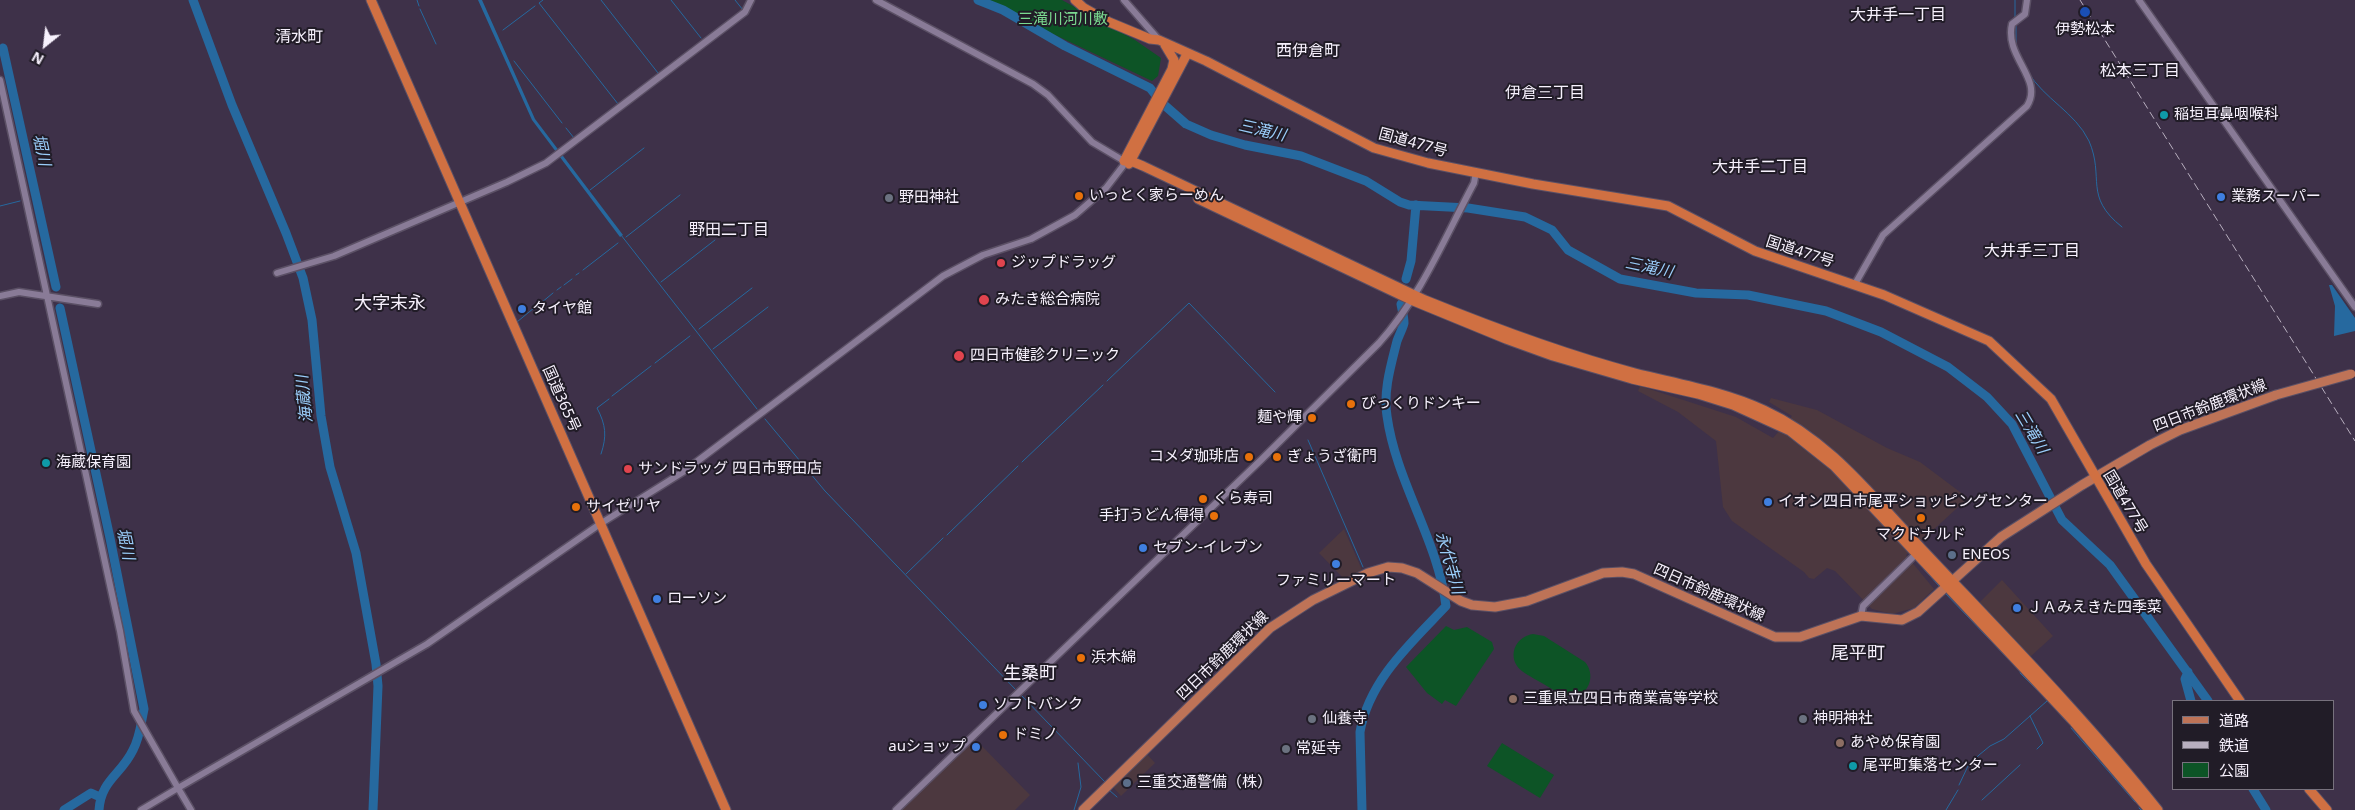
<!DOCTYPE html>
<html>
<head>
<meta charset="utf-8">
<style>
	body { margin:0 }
	#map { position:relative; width:2355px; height:810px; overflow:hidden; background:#3e3149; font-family:"Noto Sans","Noto Sans JP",sans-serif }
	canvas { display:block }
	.legend { position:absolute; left:2172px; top:700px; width:162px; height:90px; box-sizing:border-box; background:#211c27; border:1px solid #77717d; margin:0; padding:6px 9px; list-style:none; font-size:15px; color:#f7f1fd }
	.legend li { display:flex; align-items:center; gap:10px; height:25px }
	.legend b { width:25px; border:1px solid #77717d }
	.north { position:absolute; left:20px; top:20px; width:50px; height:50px; -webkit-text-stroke:4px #211c27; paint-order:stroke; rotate:209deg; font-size:14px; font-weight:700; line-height:20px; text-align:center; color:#f7f1fd }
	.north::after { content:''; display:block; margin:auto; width:18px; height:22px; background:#f7f1fd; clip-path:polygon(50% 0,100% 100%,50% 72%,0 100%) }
</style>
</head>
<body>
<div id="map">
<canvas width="2355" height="810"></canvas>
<ul class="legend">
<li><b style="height:6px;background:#be7357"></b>道路</li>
<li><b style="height:6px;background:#b8afbf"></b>鉄道</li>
<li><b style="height:14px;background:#0d5426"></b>公園</li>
</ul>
<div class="north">N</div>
</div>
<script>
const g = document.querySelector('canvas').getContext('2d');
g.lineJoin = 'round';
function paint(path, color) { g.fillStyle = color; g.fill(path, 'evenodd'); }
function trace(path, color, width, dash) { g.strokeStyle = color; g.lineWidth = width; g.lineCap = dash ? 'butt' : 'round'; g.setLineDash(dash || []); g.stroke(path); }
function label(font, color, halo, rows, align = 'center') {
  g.font = font + ' "Noto Sans","Noto Sans JP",sans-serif'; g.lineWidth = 4; g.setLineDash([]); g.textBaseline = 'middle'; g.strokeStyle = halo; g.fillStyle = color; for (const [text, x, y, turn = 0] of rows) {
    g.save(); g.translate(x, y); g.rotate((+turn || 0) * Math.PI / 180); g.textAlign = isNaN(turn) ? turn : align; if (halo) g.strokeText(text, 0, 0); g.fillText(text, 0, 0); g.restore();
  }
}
const commercial = new Path2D(`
	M1640,386L1736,417L1773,438L1792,416L1769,402L1771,398L1817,410L1887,448L1920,462L1968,498L1906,555L1934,589L1914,608L1892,614L1872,609L1835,571L1827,568L1814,579L1809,578L1804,572L1732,521L1723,507L1716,441L1678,412L1638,391Z
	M1344,529L1363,572L1346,581L1319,553Z
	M2002,580L2053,636L2030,657L1979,603Z
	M975,739L1030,795L1015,810H901Z
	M1146,753L1155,763L1121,796L1112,786Z`);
const green = new Path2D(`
	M987,0H1062L1135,40L1161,58L1158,76L1152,81L1053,34Z
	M1446,626L1454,630L1467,627L1492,642L1494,649L1456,706L1445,700L1442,704L1427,693L1406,667Z
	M1533,634L1544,636L1585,662C1590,668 1592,676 1589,684C1579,708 1554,690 1540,682C1532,677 1522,673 1517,666C1508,652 1518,636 1533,634Z
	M1502,743L1554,775L1540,798L1487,766Z`);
const water = new Path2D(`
	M478,0H482L535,119L623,235L620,237L532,120Z
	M2329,285H2332L2355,318V331L2334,336L2335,306Z`);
const stream = new Path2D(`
	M417,0L419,6
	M543,0L539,3L618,104
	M601,0L658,73
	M671,0L701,38
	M735,0L743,10
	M2015,0V18
	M420,9L436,44
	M2016,25V46
	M503,30L535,6
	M514,61L562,123
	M2028,72C2044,99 2075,112 2089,141C2105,178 2083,196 2122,227
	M566,128L574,138
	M590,190L644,148
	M0,206L20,201
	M621,235L757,409
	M626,237L680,195
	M583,270L618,243
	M576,275L579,273
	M661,282L715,240
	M564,285L572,279
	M557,290L561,287
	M541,303L553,293
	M536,307L537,306
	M517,322L534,308
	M699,329L752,288
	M713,349L768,307
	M655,363L690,336
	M1107,381L1189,303L1275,392
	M612,396L651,366
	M765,419L825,491L1016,690
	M1308,440L1363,567
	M601,454C607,436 606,425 597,408L609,399
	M1022,462L1103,385
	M947,535L1018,466
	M1915,559L1939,586
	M906,574L943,538
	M1945,593L2017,668
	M2020,673L2055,708
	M1022,696L1105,782
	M2061,715L2067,722
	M2030,716L2043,743L2037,749
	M2071,728L2135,802
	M1959,785L1968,766L1979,755L1990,746L2004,739L2047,701
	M1109,790L1117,797
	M1982,800L2020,765
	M2139,808L2141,810
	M1074,810L1081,787L1078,763
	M1946,810L1958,790`);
const river = new Path2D(`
	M193,0L232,105L286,233L303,278L312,320L321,416L330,467L356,553L376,664L378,686L373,810
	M978,0L1003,10L1065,46L1150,88L1162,103L1186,124L1211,135L1245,145L1301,156L1366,181L1400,202L1409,205L1468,208L1525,217L1552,230L1568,250L1620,279L1696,293L1748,295L1826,311L1881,332L1948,367L1987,397L2012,424L2062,520L2110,565L2208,701
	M3,48L56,287
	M1406,279L1411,261L1416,205
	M60,308L110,538L144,709C141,723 140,737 133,750C121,775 101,780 99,810
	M2188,672L2185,679L2191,701
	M2253,789L2266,810
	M64,810L91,793L100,797
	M1362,810L1360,732C1369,680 1411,643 1446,606C1438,540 1396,482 1387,416C1383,391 1391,365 1397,341C1399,335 1403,328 1404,323C1404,317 1402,310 1401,304`);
const tertiary = new Path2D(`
	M1124,0L1159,40
	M2139,0L2355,307
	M0,80L120,631L134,711L178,788L141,810
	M277,273L334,256L507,182L546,163L745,12L751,0
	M1855,284L1883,235L2027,106C2044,79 2004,57 2012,24L2025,14L2027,0
	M0,296L19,292L98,304
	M1861,616L1863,606L1916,554
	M191,810L178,788L427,644L600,524L683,472L943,276L983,255L1031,239L1075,215L1106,188L1123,166L1124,161L1092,142L1048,95L1033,84L876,0
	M896,810L1261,460L1379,343C1420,298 1445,237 1474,183L1476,172`);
const primary = new Path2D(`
	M1083,810L1270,628L1313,600L1368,573L1388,567L1402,568L1417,573L1461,601L1472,605L1495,607L1527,601L1603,573L1622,572L1634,574L1775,637H1800L1861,616L1902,620L1918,612L2001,537L2082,485L2150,445L2180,430L2276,395`);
const trunk = new Path2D(`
	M371,0L726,810
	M1075,0L1084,8L1109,22L1150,39L1159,40L1206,61L1374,148L1428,163L1533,184L1668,206L1755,251L1884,295L1989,341L2051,399L2146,564L2240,701
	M1124,161H1131L1143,166L1425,300C1494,328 1563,354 1635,373C1679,384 1722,391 1764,410C1830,440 1873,498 1922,549C2002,634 2085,718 2158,810
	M1124,161L1172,69L1174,60L1165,45
	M1129,164L1187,54
	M1198,199L1411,300L1506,339L1553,356L1632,379L1698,394L1733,405L1790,431L1834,466L2074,722L2149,810
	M2309,789L2327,810`);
const rail = new Path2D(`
	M2080,0L2355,441`);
const primaryBridge = new Path2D(`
	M2276,395L2351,374`);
const markers = [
	[2085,12,6,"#1a4fb4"],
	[2164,115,5,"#0f9aa8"],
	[1079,196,5,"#e8710a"],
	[2221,197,5,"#3f7fe0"],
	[889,198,5,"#6b7280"],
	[1001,263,5,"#e0444e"],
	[984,300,6,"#e0444e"],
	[522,309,5,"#3f7fe0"],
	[959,356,6,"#e0444e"],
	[1351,404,5,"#e8710a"],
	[1312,418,5,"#e8710a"],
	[1249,457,5,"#e8710a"],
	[1277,457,5,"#e8710a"],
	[46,463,5,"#0f9aa8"],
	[628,469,5,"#e0444e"],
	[1203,499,5,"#e8710a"],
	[1768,502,5,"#3f7fe0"],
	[576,507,5,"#e8710a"],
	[1214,516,5,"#e8710a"],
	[1921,518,5,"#e8710a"],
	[1143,548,5,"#3f7fe0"],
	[1952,555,5,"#5c6f8a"],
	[1336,564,5,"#3f7fe0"],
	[657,599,5,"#3f7fe0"],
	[2017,608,5,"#3f7fe0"],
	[1081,658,5,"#e8710a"],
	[1513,699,5,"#8d6e63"],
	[983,705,5,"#3f7fe0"],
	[1312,719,5,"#6b7280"],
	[1803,719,5,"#6b7280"],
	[1003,735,5,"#e8710a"],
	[1840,743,5,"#8d6e63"],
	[976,747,5,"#3f7fe0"],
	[1286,749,5,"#6b7280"],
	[1853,766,5,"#0f9aa8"],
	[1127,783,5,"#5c6f8a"]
];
const parkNames = [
	["三滝川河川敷",1063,20]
];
const poiNames = [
	["伊勢松本",2085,30,"center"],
	["稲垣耳鼻咽喉科",2174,115],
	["いっとく家らーめん",1089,196],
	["業務スーパー",2231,197],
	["野田神社",899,198],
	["ジップドラッグ",1011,263],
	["みたき総合病院",995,300],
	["タイヤ館",532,309],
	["四日市健診クリニック",970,356],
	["びっくりドンキー",1361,404],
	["麺や輝",1302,418,"right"],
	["コメダ珈琲店",1239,457,"right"],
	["ぎょうざ衛門",1287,457],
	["海蔵保育園",56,463],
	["サンドラッグ 四日市野田店",638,469],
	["くら寿司",1213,499],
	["イオン四日市尾平ショッピングセンター",1778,502],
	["サイゼリヤ",586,507],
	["手打うどん得得",1204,516,"right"],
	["マクドナルド",1921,535,"center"],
	["セブン-イレブン",1153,548],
	["ENEOS",1962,555],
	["ファミリーマート",1336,581,"center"],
	["ローソン",667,599],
	["ＪＡみえきた四季菜",2027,608],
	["浜木綿",1091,658],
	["三重県立四日市商業高等学校",1523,699],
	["ソフトバンク",993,705],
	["仙養寺",1322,719],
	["神明神社",1813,719],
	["ドミノ",1013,735],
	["あやめ保育園",1850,743],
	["auショップ",966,747,"right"],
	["常延寺",1296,749],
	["尾平町集落センター",1863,766],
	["三重交通警備（株）",1137,783]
];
const streetNames = [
	["国道477号",1413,143,15],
	["国道477号",1800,252,18],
	["国道365号",561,399,66],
	["四日市鈴鹿環状線",2210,406,-21],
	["国道477号",2125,502,59],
	["四日市鈴鹿環状線",1709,593,24],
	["四日市鈴鹿環状線",1223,656,-44]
];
const neighbourhoodNames = [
	["大井手一丁目",1898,15],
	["清水町",299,37],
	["西伊倉町",1308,51],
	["松本三丁目",2140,71],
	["伊倉三丁目",1545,93],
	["大井手二丁目",1760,167],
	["野田二丁目",729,230],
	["大井手三丁目",2032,251]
];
const waterNames = [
	["三滝川",1262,131,13],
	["堀川",41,150,78],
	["三滝川",1649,268,12],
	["海蔵川",305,399,-96],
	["三滝川",2031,432,59],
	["堀川",125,544,78],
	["永代寺川",1449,563,74]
];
const quarterNames = [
	["大字末永",390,304],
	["尾平町",1858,654],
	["生桑町",1030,674]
];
paint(commercial, '#4c383f');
paint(green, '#0d5426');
paint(water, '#26699f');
trace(stream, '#26699f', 1);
trace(river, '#26699f', 9);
trace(tertiary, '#5b5065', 9);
trace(primary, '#5b5065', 11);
trace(trunk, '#5b5065', 11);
trace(tertiary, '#897b97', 6);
trace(primary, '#be7357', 9);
trace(trunk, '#d07042', 9);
trace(rail, '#b8afbf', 1, [8, 4]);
trace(primaryBridge, '#5b5065', 11, []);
trace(primaryBridge, '#be7357', 9);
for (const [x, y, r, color] of markers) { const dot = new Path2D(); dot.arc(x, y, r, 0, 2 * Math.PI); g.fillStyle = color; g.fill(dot); trace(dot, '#211c27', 2); }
label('15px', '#7bda90', '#211c27', parkNames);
label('15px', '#f7f1fd', '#211c27', poiNames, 'left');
label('15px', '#f7f1fd', '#211c27', streetNames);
label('16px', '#f7f1fd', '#211c27', neighbourhoodNames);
label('italic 16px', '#9acdfa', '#211c27', waterNames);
label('18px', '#f7f1fd', '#211c27', quarterNames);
</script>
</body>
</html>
